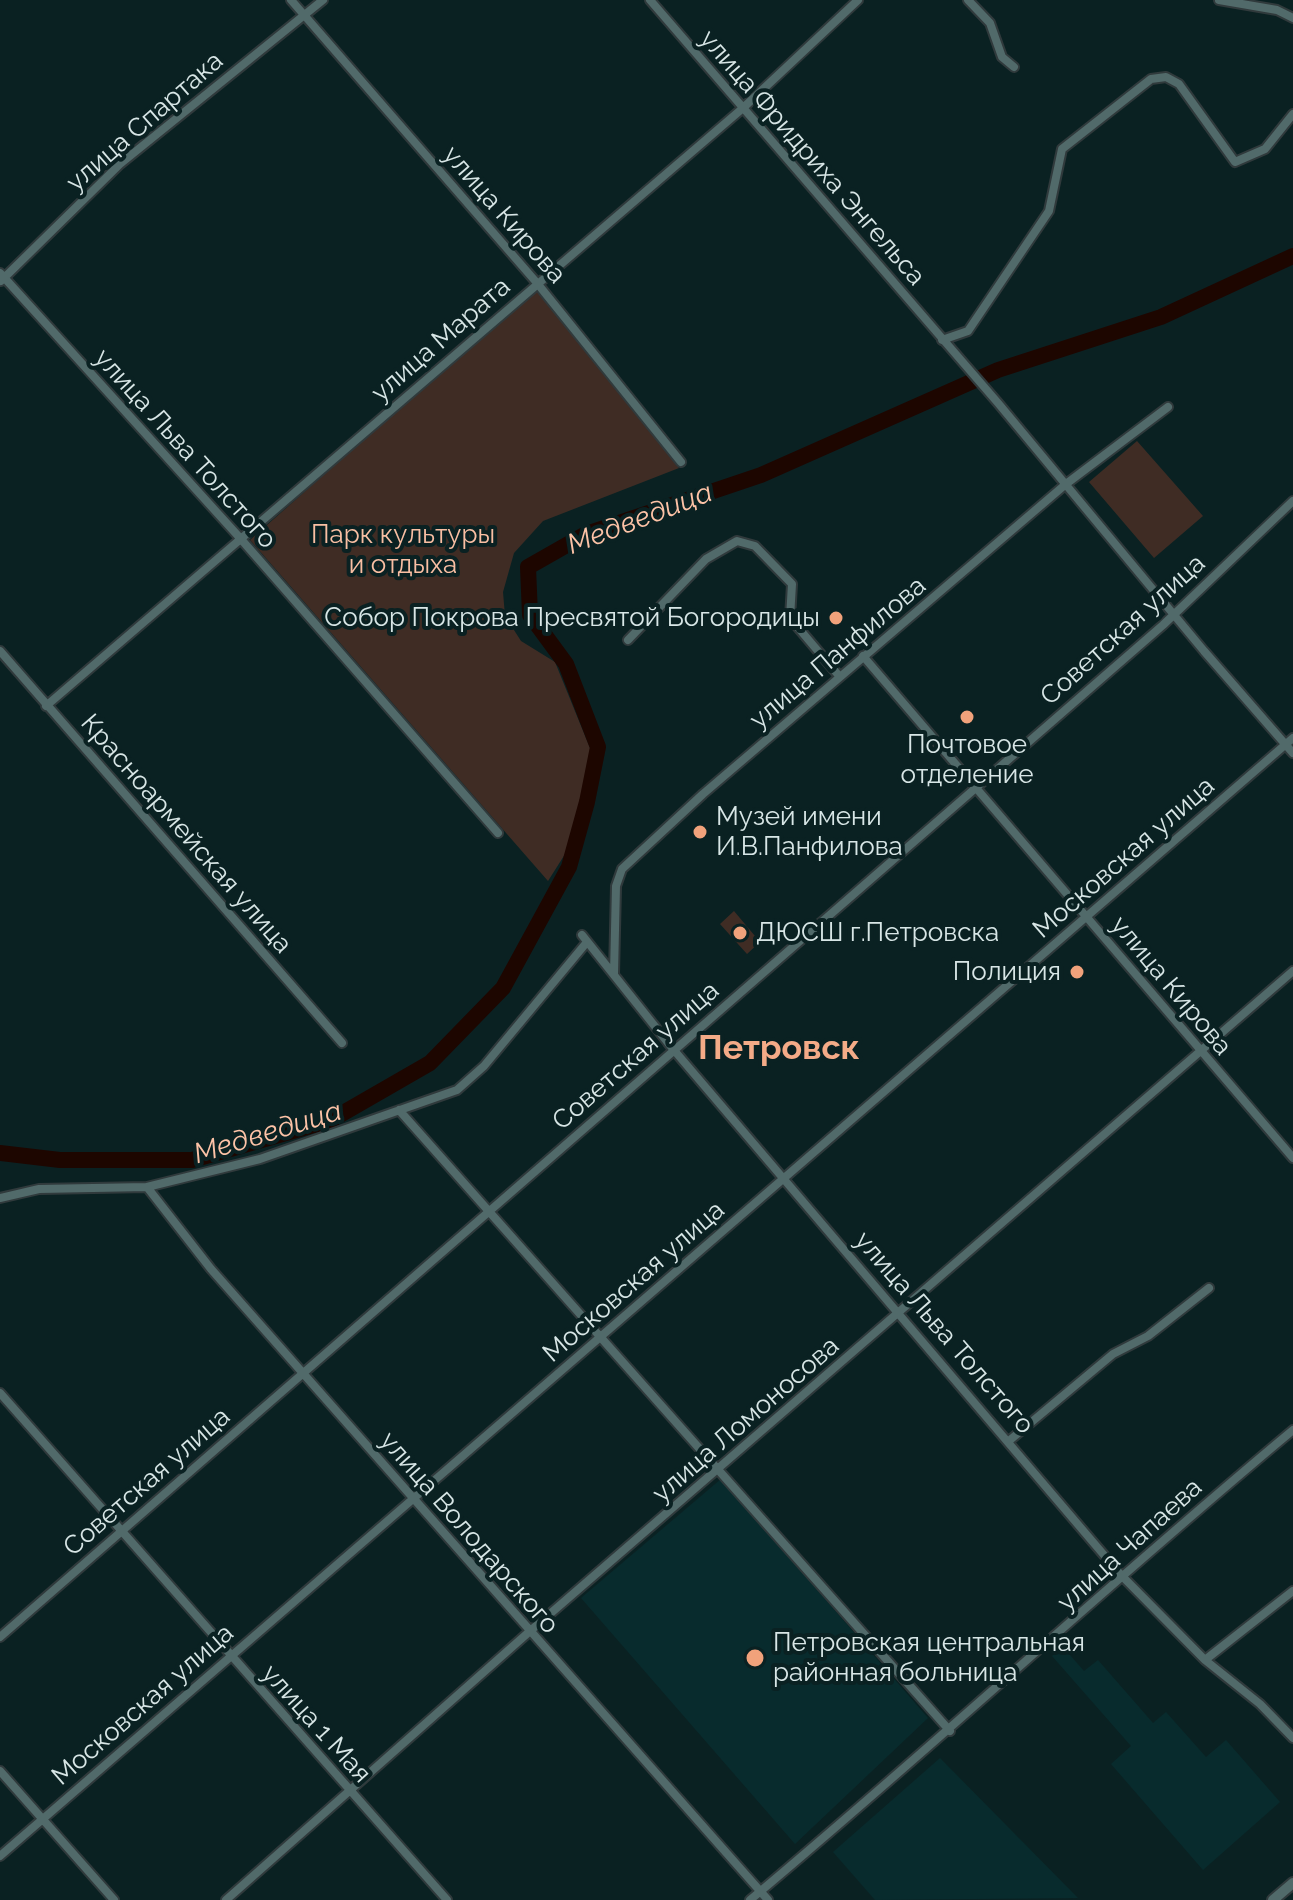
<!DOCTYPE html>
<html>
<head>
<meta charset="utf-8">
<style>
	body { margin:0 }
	canvas { display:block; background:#0a2122 }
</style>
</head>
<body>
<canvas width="1293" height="1900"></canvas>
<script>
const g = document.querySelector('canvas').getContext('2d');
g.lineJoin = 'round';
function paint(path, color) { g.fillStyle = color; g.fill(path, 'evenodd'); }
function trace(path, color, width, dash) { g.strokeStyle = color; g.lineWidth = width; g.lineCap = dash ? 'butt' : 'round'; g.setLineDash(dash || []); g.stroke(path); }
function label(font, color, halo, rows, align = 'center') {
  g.font = font + ' Raleway,sans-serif'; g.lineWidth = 8; g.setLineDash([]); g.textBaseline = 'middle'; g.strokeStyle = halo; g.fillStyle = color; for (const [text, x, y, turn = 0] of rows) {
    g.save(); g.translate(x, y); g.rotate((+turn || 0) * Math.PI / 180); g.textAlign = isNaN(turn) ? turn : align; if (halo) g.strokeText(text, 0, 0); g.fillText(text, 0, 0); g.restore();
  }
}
const built = new Path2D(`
	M721,1479L928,1718L795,1844L581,1598Z
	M1063,1647L1084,1671L1098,1660L1153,1723L1166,1712L1206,1757L1226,1740L1280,1802L1203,1870L1111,1764L1131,1746L1052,1656Z
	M940,1758L1078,1898L875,1900L833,1852Z`);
const green = new Path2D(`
	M537,286L679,468L543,521L514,553L503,592L505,616L521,641L555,662L592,753L567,851L548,881L250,540Z
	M1137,441L1203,516L1154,558L1089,482Z
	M734,911L760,942L747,954L720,924Z`);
const river = new Path2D(`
	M0,1153L60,1160H192L331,1120L430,1063L503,988L569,867L587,802L598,747L566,664L530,615L528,567L586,534L761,475L998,370L1161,317L1293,256`);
const minor = new Path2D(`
	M291,0L537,283L681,462
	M650,0L998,403L1204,651L1293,753
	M968,0L990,23L1002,57L1014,67
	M1219,0L1277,10L1293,18
	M0,273L240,538L498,833
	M1,281L120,164L323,0
	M942,340L968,331L1049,211L1062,149L1151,79L1166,77L1179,84L1235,162L1265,149L1293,114
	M628,640L706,559L737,541L755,546L792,584L790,618L840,677
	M0,651L342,1043
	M863,656L1293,1158
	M46,706L743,108L858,0
	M582,935L673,1049L1121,1575L1205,1660L1260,1704L1293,1738
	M614,974L616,886L622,869L703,794L1066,484L1168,407
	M399,1110L950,1731
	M147,1187L211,1269L768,1900
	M0,1198L39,1189L147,1187L260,1159L457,1090L484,1066L587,942
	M0,1393L447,1900
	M1010,1440L1113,1354L1148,1336L1209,1288
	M0,1637L1163,625L1293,501
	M1205,1660L1293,1591
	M0,1771L114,1900
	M0,1856L1293,738
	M226,1900L529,1632L1293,971
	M750,1900C934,1746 1109,1583 1293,1430`);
const tertiary = new Path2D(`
	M1273,1900L1293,1883`);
const markers = [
	[836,618,8,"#f1a27b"],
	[967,717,8,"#f1a27b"],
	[700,832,8,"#f1a27b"],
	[740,933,8,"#f1a27b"],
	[1077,972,8,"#f1a27b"],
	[755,1658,10,"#f1a27b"]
];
const streetNames = [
	["улица Спартака",145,122,-41],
	["улица Фридриха Энгельса",812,158,49],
	["улица Кирова",504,215,49],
	["улица Марата",441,340,-41],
	["улица Льва Толстого",185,449,48],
	["Советская улица",1123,630,-42],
	["улица Панфилова",838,653,-40],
	["Красноармейская улица",186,834,49],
	["Московская улица",1124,858,-41],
	["улица Кирова",1171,986,50],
	["Советская улица",636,1056,-41],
	["Московская улица",634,1282,-41],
	["улица Льва Толстого",944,1333,49],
	["улица Ломоносова",746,1420,-41],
	["Советская улица",147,1482,-41],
	["улица Володарского",469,1533,49],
	["улица Чапаева",1130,1545,-42],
	["Московская улица",143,1705,-41],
	["улица 1 Мая",316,1724,48]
];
const parkNames = [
	["Парк культуры",403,535],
	["и отдыха",403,565]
];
const poiNames = [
	["Собор Покрова Пресвятой Богородицы",820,618,"right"],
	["Почтовое",967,745,"center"],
	["отделение",967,775,"center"],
	["Музей имени",716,817],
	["И.В.Панфилова",716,847],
	["ДЮСШ г.Петровска",756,933],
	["Полиция",1061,972,"right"],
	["Петровская центральная",773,1643],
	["районная больница",773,1673]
];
const waterNames = [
	["Медведица",640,519,-21],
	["Медведица",268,1133,-17]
];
const districtNames = [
	["Петровск",779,1049]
];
paint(built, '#082b2d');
paint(green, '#3f2c24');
trace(river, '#1d0600', 16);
trace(minor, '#303a3c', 12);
trace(tertiary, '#303a3c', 14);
trace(minor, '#516a6a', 8);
trace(tertiary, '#516a6a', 10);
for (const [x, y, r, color] of markers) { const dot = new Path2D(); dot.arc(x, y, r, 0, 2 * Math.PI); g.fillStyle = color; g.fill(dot); trace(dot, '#0a2122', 3); }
label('26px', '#d8e6e6', '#0a2122', streetNames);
label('26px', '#f9bfa3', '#0a2122', parkNames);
label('26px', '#d8e6e6', '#0a2122', poiNames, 'left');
label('italic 28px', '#fdc3a7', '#0a2122', waterNames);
label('bold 34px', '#f4ab87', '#0a2122', districtNames);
</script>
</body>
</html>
